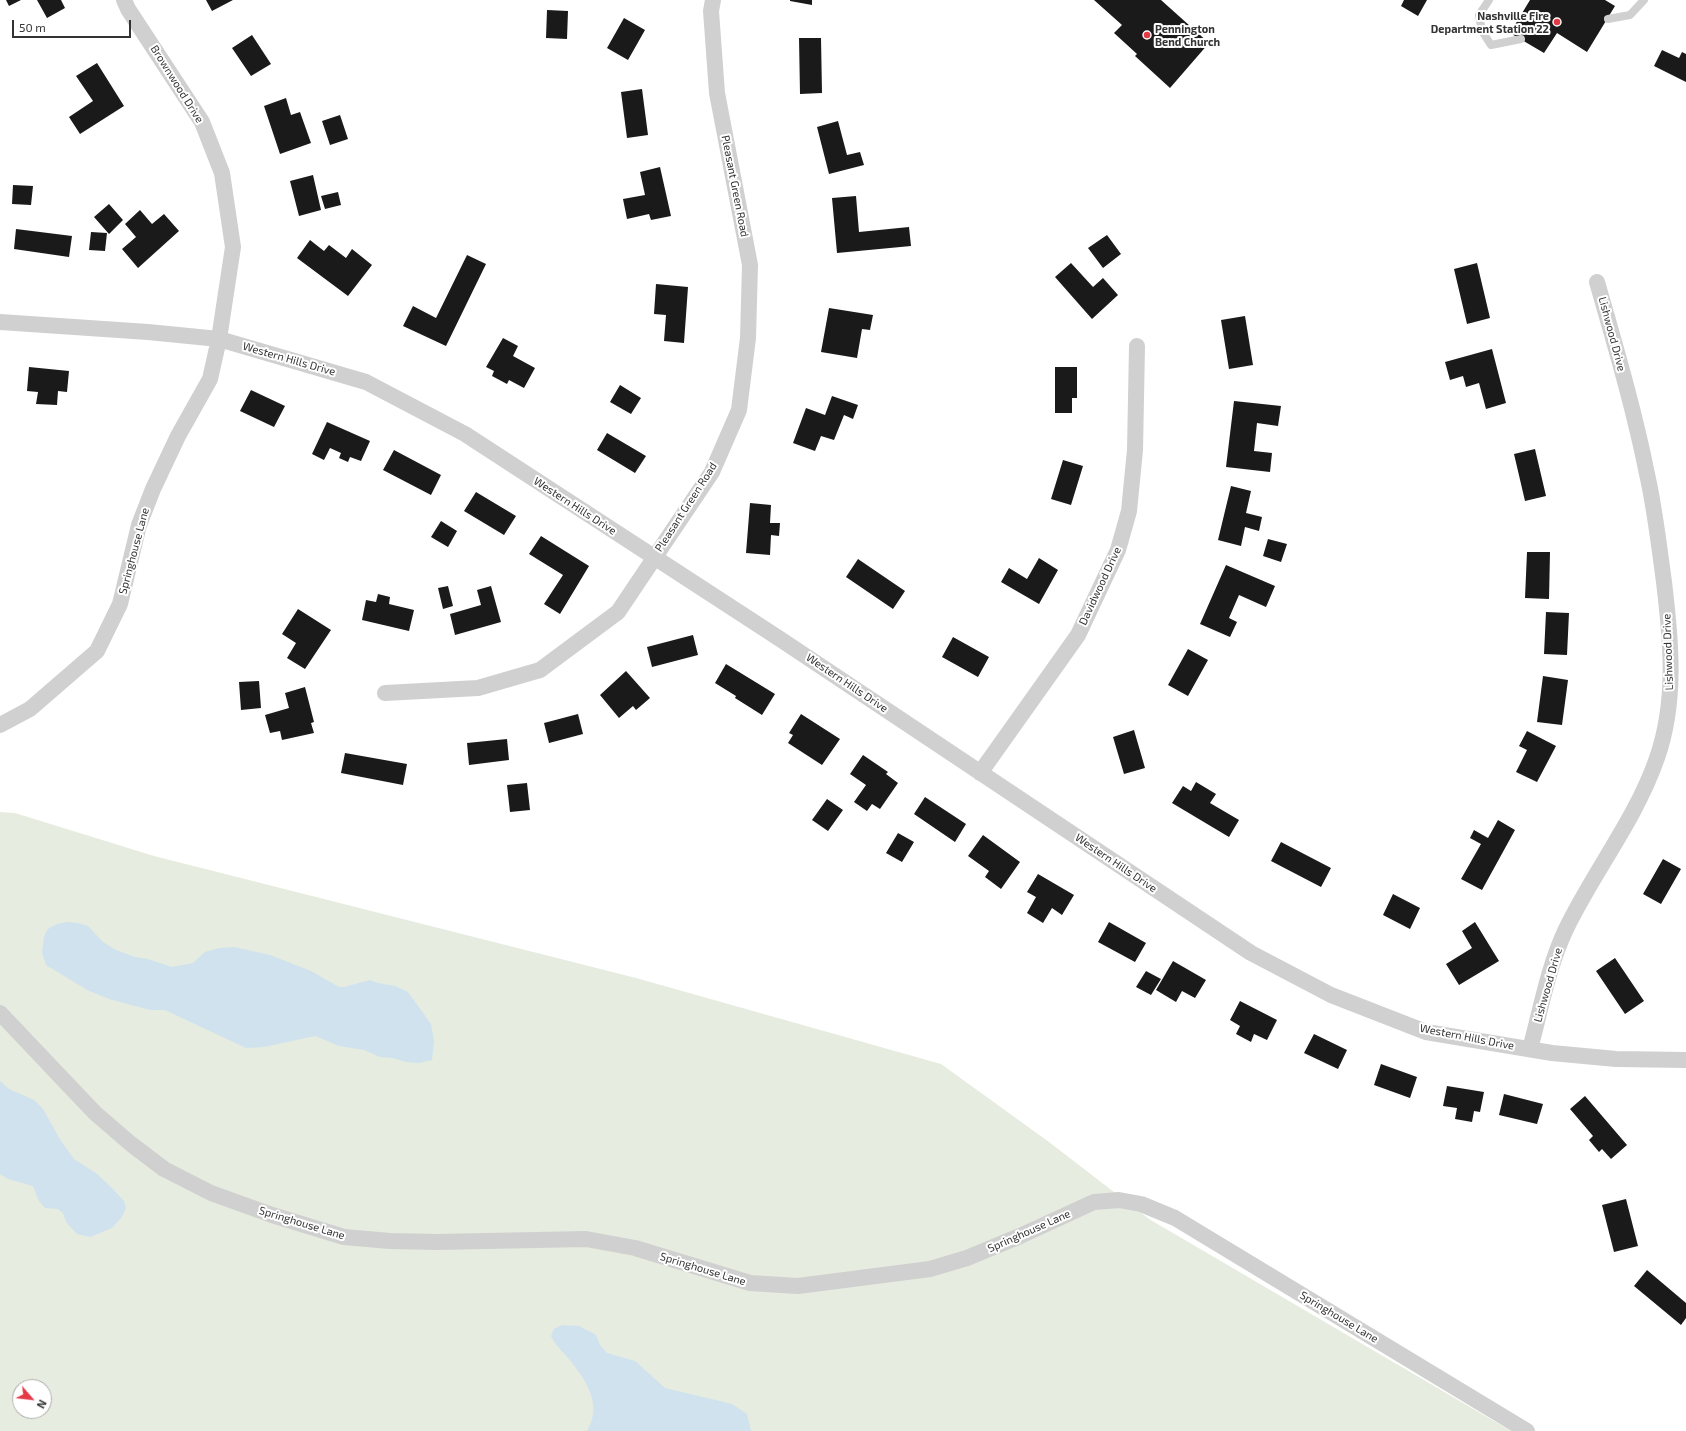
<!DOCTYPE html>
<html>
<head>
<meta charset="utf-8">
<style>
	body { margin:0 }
	#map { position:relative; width:1686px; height:1431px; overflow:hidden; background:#fff; font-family:"Exo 2",sans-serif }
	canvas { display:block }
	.north { position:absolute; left:12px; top:1379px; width:40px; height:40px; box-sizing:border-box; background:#fff; border:1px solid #adadad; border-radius:50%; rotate:118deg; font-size:11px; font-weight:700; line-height:16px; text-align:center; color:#333 }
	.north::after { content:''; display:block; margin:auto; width:14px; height:18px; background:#e63946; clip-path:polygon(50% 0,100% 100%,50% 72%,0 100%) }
	.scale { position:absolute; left:12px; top:20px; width:119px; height:18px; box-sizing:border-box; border:2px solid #333; border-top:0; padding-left:5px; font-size:12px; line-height:14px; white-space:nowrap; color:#333; -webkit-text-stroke:3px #fff; paint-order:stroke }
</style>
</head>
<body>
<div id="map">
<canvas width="1686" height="1431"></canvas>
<div class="north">N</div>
<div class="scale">50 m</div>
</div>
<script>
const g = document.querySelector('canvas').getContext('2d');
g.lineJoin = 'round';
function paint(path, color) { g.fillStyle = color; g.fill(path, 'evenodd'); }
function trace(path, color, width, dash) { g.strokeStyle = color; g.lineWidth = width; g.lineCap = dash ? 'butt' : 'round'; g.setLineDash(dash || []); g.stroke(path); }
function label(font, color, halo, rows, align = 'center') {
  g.font = font + ' "Exo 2",sans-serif'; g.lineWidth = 4; g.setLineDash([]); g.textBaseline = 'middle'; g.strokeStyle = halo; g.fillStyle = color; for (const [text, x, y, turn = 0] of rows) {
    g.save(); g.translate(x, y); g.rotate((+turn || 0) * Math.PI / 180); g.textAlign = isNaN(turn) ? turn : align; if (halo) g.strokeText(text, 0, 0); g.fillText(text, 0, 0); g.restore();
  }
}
const green = new Path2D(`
	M0,812L15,813L154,856L636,978L941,1064L1049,1142L1149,1219L1511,1431H0ZM20,1387H44V1411H20Z`);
const water = new Path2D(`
	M67,922L78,923L88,926L103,942L116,950L135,957L148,959L172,967L193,963L205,952L220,948L234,947L270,955L311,971L339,987H344L370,980L378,983L395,986L408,992L431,1024L434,1041L432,1060L419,1063L406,1062L393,1058L380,1057L364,1050L339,1046L315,1036L264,1047L246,1048L165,1010H150L109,999L87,990L46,965L42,953L44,936L48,929L57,924Z
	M0,1081L9,1089L34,1100L43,1109L61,1141L74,1159L97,1174L113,1189L124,1201L126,1208L122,1217L112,1228L90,1237L77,1234L66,1222L63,1213L58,1209L45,1208L39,1201L33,1186L8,1179L0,1174Z
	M562,1325L579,1326L596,1335L600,1345L607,1353L635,1361L665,1388L732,1404L747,1414L751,1431H587C602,1406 588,1383 572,1363C565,1353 556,1347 551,1336L554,1329Z`);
const building = new Path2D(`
	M6,0H21L9,6Z
	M37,0H61L65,8L47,18Z
	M206,0H233L212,11Z
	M790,0H812V5L790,1Z
	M1094,0H1161L1209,43L1170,88L1135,56L1137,54L1114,33L1122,25Z
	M1404,0H1427L1418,16L1401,6Z
	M1530,0H1605L1615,6L1587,52L1557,33L1544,53L1510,33Z
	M547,10L568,11L567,39L546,38Z
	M624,18L645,30L628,60L607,48Z
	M252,35L271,64L251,76L232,48Z
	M799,38H821L822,93L800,94Z
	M1662,50L1679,58L1682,52L1686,54V82L1654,66Z
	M97,63L124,106L80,134L69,117L93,101L76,76Z
	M642,89L648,135L627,138L621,92Z
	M286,98L291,115L300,112L311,143L280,154L264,106Z
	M340,115L348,139L330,145L322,121Z
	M838,121L847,155L860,152L864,165L829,174L817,127Z
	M660,167L671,216L651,220L649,214L627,219L623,199L645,195L640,172Z
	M313,175L321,210L299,216L290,181Z
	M13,185L33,186L31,205L12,204Z
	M338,192L341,205L325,209L321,196Z
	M856,196L859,232L909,227L911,246L837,253L832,198Z
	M109,204L123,220L109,234L94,217Z
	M140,210L152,224L164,214L179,231L138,268L122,249L136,237L125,224Z
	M16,229L72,236L69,257L14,249Z
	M91,232L107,233L105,251L89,250Z
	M1107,235L1121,254L1103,268L1088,248Z
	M310,240L324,251L329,245L346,258L352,249L372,265L348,296L297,258Z
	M467,255L486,264L446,346L403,326L413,306L436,318Z
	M1071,263L1093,287L1103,278L1118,295L1092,319L1055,277Z
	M1477,263L1490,318L1467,324L1454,269Z
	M656,284L688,287L684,343L664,341L666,315L654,314Z
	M829,308L873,315L870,330L862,329L857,358L821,352Z
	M1245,316L1253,365L1229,369L1221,320Z
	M503,338L518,346L513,356L535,368L524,388L509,380L507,384L492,376L494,371L486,367Z
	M1492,349L1506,403L1486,409L1479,383L1466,387L1463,376L1450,380L1445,362Z
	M29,367L69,371L67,392L58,391L57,405L36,404L38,392L27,391Z
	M1055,367H1077V398H1072V413H1055Z
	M620,385L641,398L631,414L610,402Z
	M251,390L285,406L274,427L240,411Z
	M832,396L858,405L853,419L844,415L834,440L821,436L815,451L793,443L806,408L825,415Z
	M1234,401L1281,406L1278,426L1257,423L1254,451L1272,453L1270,472L1226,467Z
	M327,422L370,441L361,461L350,457L348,462L339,458L341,453L330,448L324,460L312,454Z
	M607,433L646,456L635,473L597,450Z
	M1535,449L1546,496L1525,501L1514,454Z
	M394,450L441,475L431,495L383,470Z
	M1063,460L1083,466L1071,505L1051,499Z
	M1231,486L1251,491L1246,513L1262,517L1259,531L1245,527L1241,546L1218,540Z
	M476,492L516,516L504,535L464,511Z
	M750,503L771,505L770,523H780L779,536L771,535L770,555L746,553Z
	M441,521L457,531L448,547L431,537Z
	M541,536L589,566L560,614L544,604L563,575L529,554Z
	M1268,539L1287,544L1281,562L1263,556Z
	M1527,552H1550L1549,599L1525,598Z
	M1039,558L1058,570L1039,604L1001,582L1009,568L1027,579Z
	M858,559L905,591L893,609L846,577Z
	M1226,565L1275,586L1266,607L1239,595L1229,618L1237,622L1230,637L1200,624Z
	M448,586L453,606L443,609L438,588Z
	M491,586L501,622L455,635L450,614L481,605L477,590Z
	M378,594L390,597L389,604L414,610L409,631L362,620L366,600L376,602Z
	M298,609L331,630L305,669L287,658L296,643L282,634Z
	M1546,612L1569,613L1567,655L1544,654Z
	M693,635L698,655L652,667L647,647Z
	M953,637L989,657L978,677L942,657Z
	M1188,649L1208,660L1188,696L1168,685Z
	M726,664L775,694L762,715L735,698L736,696L715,683Z
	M626,671L650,698L636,710L633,706L619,718L600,695Z
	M1543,676L1568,680L1562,725L1537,722Z
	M259,681L261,708L241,710L239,682Z
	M305,687L314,722L311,723L314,733L282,740L280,731L270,733L265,715L289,708L285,693Z
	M578,714L583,734L549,743L544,723Z
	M801,714L840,739L822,765L788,743L793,735L789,733Z
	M1134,730L1145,768L1124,774L1113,737Z
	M1527,731L1556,746L1537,782L1516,772L1527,750L1519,746Z
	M507,739L509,760L469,765L467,743Z
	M345,753L407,764L403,785L341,773Z
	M863,755L888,772L886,774L898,783L880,809L872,804L867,811L854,802L866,785L850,774Z
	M1196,782L1216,794L1210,803L1239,820L1229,837L1172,803L1183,786L1191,791Z
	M527,783L530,810L510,812L507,785Z
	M925,797L966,824L955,842L914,814Z
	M827,799L843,810L828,831L812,820Z
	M1498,820L1515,830L1482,890L1461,879L1481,844L1470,838L1474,830L1488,838Z
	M898,833L914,842L902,862L886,853Z
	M983,835L1020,862L1001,889L985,877L989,871L968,856Z
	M1281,842L1331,868L1321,887L1271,861Z
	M1663,859L1681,869L1661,904L1643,894Z
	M1038,874L1074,895L1062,915L1052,908L1043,923L1027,913L1036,897L1027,892Z
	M1393,894L1420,908L1410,929L1383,915Z
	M1109,922L1146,943L1135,962L1098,942Z
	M1475,922L1499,961L1459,985L1446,964L1472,948L1462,931Z
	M1615,958L1644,1001L1625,1014L1596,971Z
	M1173,961L1206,980L1195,998L1182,991L1176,1002L1156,990Z
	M1146,971L1161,979L1151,995L1136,987Z
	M1240,1001L1277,1020L1267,1040L1254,1034L1251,1042L1236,1034L1240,1026L1230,1020Z
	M1314,1034L1347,1050L1338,1069L1304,1053Z
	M1381,1064L1417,1077L1410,1098L1374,1085Z
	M1447,1086L1484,1092L1480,1112L1474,1111L1472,1122L1455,1119L1457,1108L1443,1106Z
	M1504,1094L1543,1104L1537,1124L1499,1115Z
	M1585,1096L1627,1145L1611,1159L1602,1149L1599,1152L1589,1140L1593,1136L1570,1109Z
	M1626,1199L1638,1246L1614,1252L1602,1205Z
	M1647,1270L1686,1303V1318L1681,1325L1634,1286Z`);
const lane = new Path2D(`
	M1489,0L1479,15L1482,31L1491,45L1521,39
	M1608,19L1630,15L1644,0`);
const street = new Path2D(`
	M0,322L148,332L219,339L366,382L465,434L780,639L1251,953L1331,995L1426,1032L1552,1053L1616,1059L1686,1060
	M385,693L478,688L540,670L618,612L712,472L739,410L748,338L750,265L717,93L711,11L713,0
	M0,725L30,709L97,651L120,604L139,525L153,489L178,436L210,379L219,339L233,247L222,173L202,122L128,9L124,0
	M980,773L1078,635L1118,550L1129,511L1135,450L1137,346
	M0,1013L95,1113L131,1144L164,1169L211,1193L272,1215L344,1237L390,1241L437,1242L586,1239L635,1248L750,1283L798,1286L930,1269L967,1258L1020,1236L1094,1202L1119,1200L1141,1204L1175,1218L1527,1431
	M1530,1049C1541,1009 1548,967 1566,929C1594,871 1636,819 1657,758C1677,701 1671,640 1664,582C1659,546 1655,509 1647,474C1634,409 1615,345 1597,282`);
const markers = [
	[1557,22,4,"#e63946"],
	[1147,35,4,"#e63946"]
];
const poiNames = [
	["Nashville Fire",1549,16],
	["Department Station 22",1549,29],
	["Pennington",1155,29,"left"],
	["Bend Church",1155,42,"left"]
];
const streetNames = [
	["Brownwood Drive",177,84,58],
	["Pleasant Green Road",735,186,79],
	["Lishwood Drive",1612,334,75],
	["Western Hills Drive",289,359,16],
	["Western Hills Drive",575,506,33],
	["Pleasant Green Road",686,507,-57],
	["Springhouse Lane",134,551,-75],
	["Davidwood Drive",1100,586,-65],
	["Lishwood Drive",1668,652,-92],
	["Western Hills Drive",847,683,34],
	["Western Hills Drive",1116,863,34],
	["Lishwood Drive",1548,985,-74],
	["Western Hills Drive",1467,1037,11],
	["Springhouse Lane",302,1223,17],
	["Springhouse Lane",1029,1231,-24],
	["Springhouse Lane",703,1269,17],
	["Springhouse Lane",1339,1317,31]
];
paint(green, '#e6ecdf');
paint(water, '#cfe2ee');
paint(building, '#1a1a1a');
trace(lane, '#d0d0d0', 8);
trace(street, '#d0d0d0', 16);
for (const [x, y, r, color] of markers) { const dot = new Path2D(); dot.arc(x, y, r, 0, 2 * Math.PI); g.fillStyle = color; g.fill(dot); trace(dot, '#fff', 1.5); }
label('bold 11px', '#333', '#fff', poiNames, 'right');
label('11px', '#333', '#fff', streetNames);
</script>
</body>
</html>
